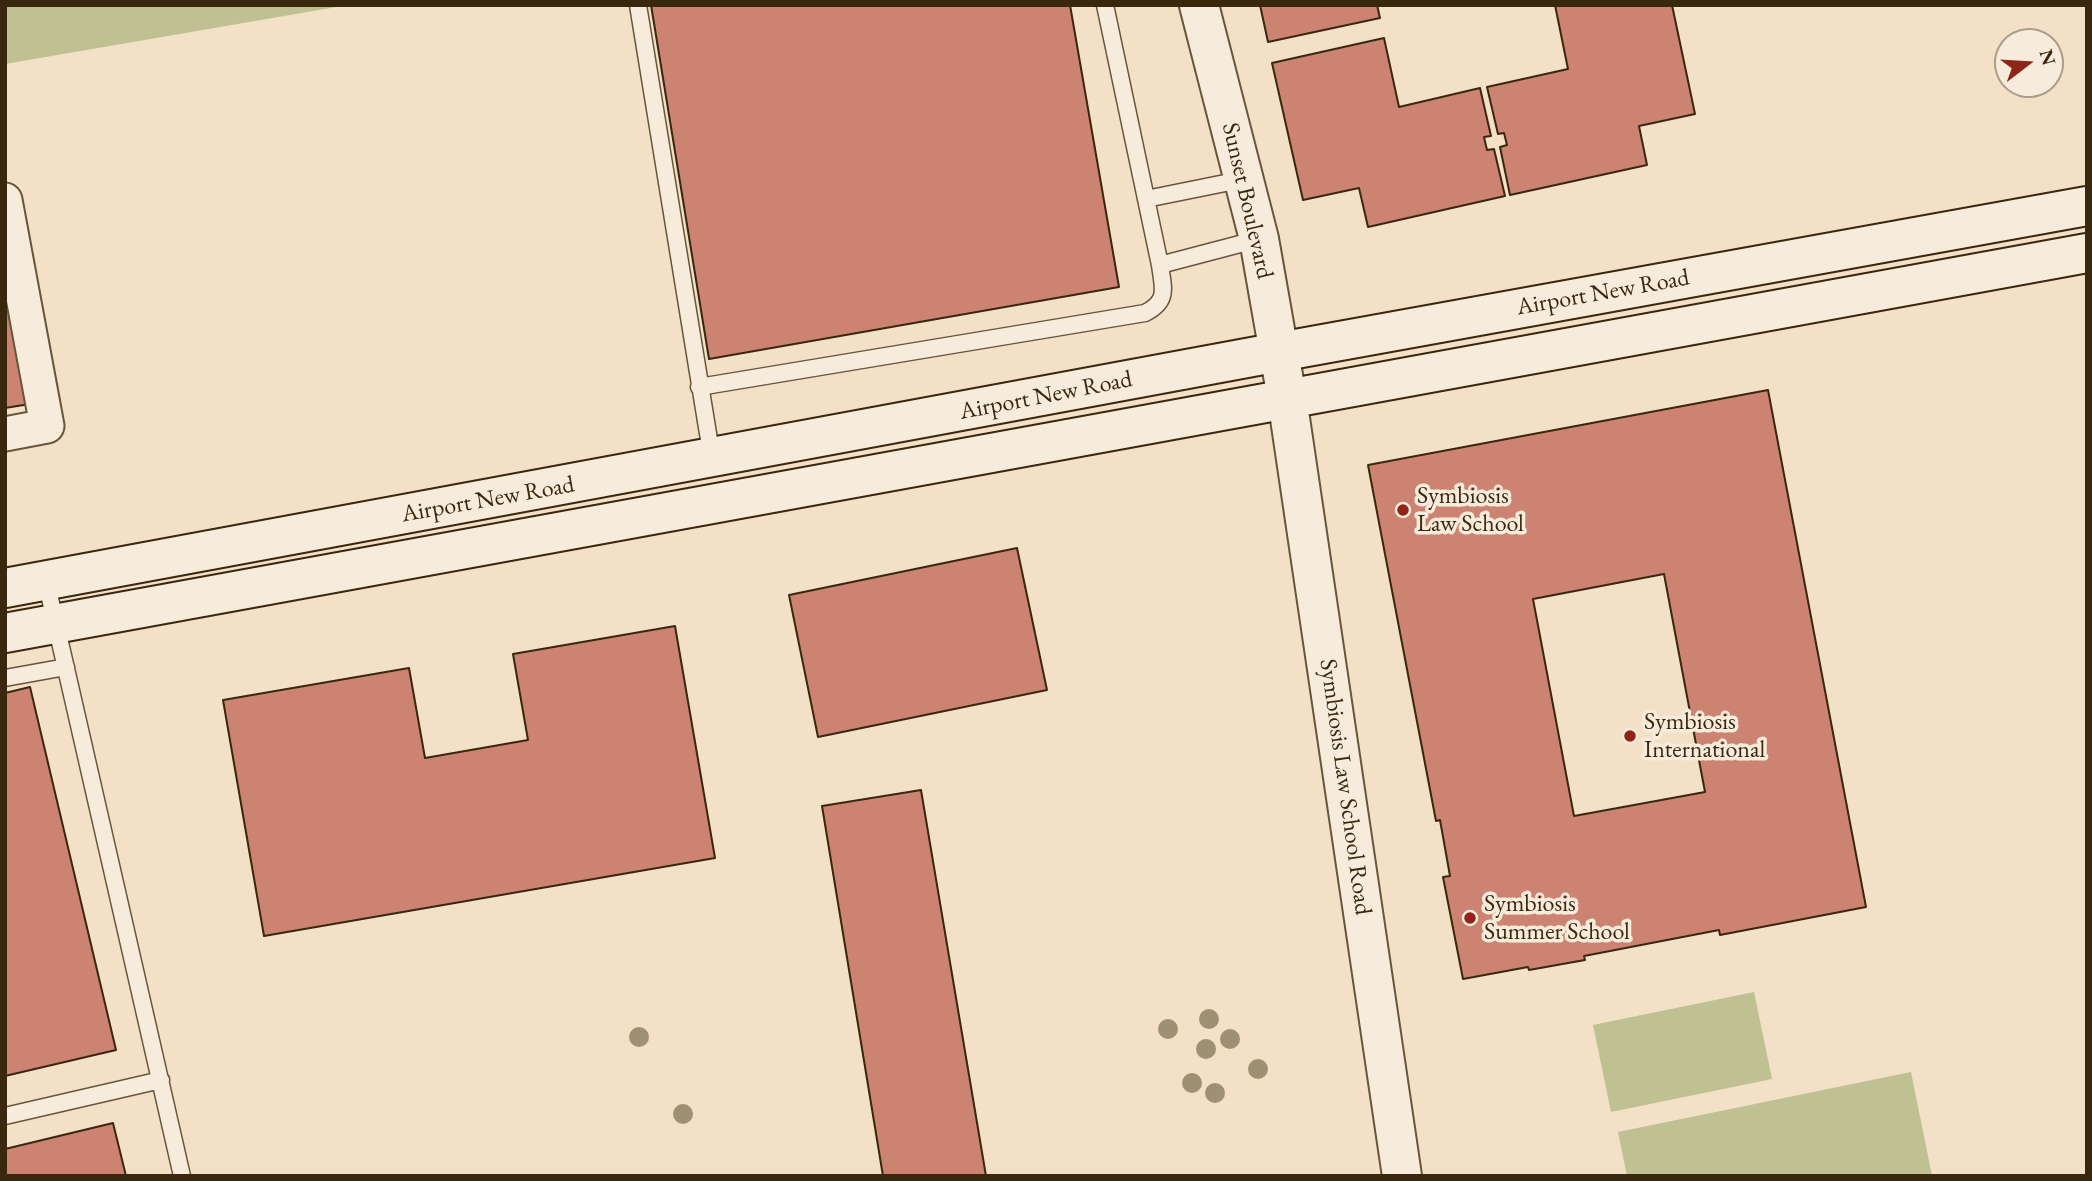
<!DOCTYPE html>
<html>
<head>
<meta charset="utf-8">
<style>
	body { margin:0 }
	#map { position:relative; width:2092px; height:1181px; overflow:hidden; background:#f2e0c7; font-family:"EB Garamond",serif }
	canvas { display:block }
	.frame { position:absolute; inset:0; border:7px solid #39270e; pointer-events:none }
	.north { position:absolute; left:1994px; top:28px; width:70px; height:70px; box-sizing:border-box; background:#f7ebdb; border:2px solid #ab9d89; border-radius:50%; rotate:73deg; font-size:19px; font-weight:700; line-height:28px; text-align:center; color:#39270e }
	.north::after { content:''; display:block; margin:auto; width:24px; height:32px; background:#8f2418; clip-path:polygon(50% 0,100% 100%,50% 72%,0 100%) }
</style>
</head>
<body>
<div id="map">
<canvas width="2092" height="1181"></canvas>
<div class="frame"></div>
<div class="north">N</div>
</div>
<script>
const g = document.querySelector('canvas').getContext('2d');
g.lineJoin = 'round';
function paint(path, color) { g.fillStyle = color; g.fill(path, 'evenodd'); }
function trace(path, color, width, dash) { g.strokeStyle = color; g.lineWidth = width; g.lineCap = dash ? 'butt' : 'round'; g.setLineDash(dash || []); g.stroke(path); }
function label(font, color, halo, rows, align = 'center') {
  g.font = font + ' "EB Garamond",serif'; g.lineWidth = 7; g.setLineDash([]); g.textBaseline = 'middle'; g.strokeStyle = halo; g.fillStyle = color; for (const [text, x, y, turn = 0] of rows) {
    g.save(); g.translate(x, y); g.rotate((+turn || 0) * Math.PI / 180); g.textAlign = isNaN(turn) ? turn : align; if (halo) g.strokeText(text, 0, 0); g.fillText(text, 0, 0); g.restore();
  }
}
const green = new Path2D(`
	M5,5H348L5,64Z
	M1754,992L1772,1079L1611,1112L1593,1025Z
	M1911,1072L1932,1176H1627L1618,1132Z`);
const building = new Path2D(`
	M651,5H1070L1119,287L709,359Z
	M1260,5H1377L1380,18L1268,42Z
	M1555,5H1672L1695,114L1639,126L1647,165L1510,195L1500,147L1507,145L1504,133L1498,134L1487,87L1568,69Z
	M1384,38L1399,107L1480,88L1491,136L1484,137L1487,150L1494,149L1505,196L1368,227L1359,188L1303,200L1272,63Z
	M5,260L36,403L5,408Z
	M1768,390L1866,907L1720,935L1719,930L1584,956L1585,960L1529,970L1528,967L1463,979L1443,877L1450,876L1440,820L1436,821L1368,465ZM1664,574L1705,792L1574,816L1533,599Z
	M1017,548L1047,690L818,737L789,595Z
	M675,626L715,858L264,936L223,700L409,668L425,758L528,740L513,654Z
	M30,687L116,1050L5,1076V693Z
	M921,790L986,1176H883L822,806Z
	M113,1123L126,1176H5V1149Z`);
const service = new Path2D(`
	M638,5L712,458
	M1146,199L1245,179
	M1160,265L1259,239
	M699,387L1145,313C1169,301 1163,288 1160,265L1105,5
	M46,581L182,1176
	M5,678L66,667
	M5,1116L161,1080`);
const minor = new Path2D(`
	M5,200L47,426L5,434`);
const tertiary = new Path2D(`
	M1199,5L1259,239L1287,398L1402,1176`);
const secondary = new Path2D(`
	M5,588L1279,352L2087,206
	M5,633L2087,253`);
const trees = [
	[1209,1019],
	[1168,1029],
	[639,1037],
	[1230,1039],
	[1206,1049],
	[1258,1069],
	[1192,1083],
	[1215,1093],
	[683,1114]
];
const markers = [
	[1403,510,7,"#8f2418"],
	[1630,736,7,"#8f2418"],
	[1470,918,7,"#8f2418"]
];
const streetNames = [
	["Sunset Boulevard",1247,201,77],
	["Airport New Road",1603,293,-10],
	["Airport New Road",1046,396,-11],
	["Airport New Road",488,500,-10],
	["Symbiosis Law School Road",1345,787,82]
];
const poiNames = [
	["Symbiosis",1417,496],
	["Law School",1417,524],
	["Symbiosis",1644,722],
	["International",1644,750],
	["Symbiosis",1484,904],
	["Summer School",1484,932]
];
paint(green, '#bfc192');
paint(building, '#cc8372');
trace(building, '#39270e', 2);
trace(service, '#67553c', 19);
trace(minor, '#67553c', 37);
trace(tertiary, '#67553c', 42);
trace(secondary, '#39270e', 42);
trace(service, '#f7ebdb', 16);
trace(minor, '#f7ebdb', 33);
trace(tertiary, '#f7ebdb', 38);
trace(secondary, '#f7ebdb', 38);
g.fillStyle = '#9e9073';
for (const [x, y] of trees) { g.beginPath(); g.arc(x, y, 10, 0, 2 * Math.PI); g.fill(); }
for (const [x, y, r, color] of markers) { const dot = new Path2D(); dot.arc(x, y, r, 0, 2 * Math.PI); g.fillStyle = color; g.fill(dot); trace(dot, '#f7ebdb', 2.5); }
label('24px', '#39270e', '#f7ebdb', streetNames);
label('24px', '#39270e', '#f7ebdb', poiNames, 'left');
</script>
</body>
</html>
